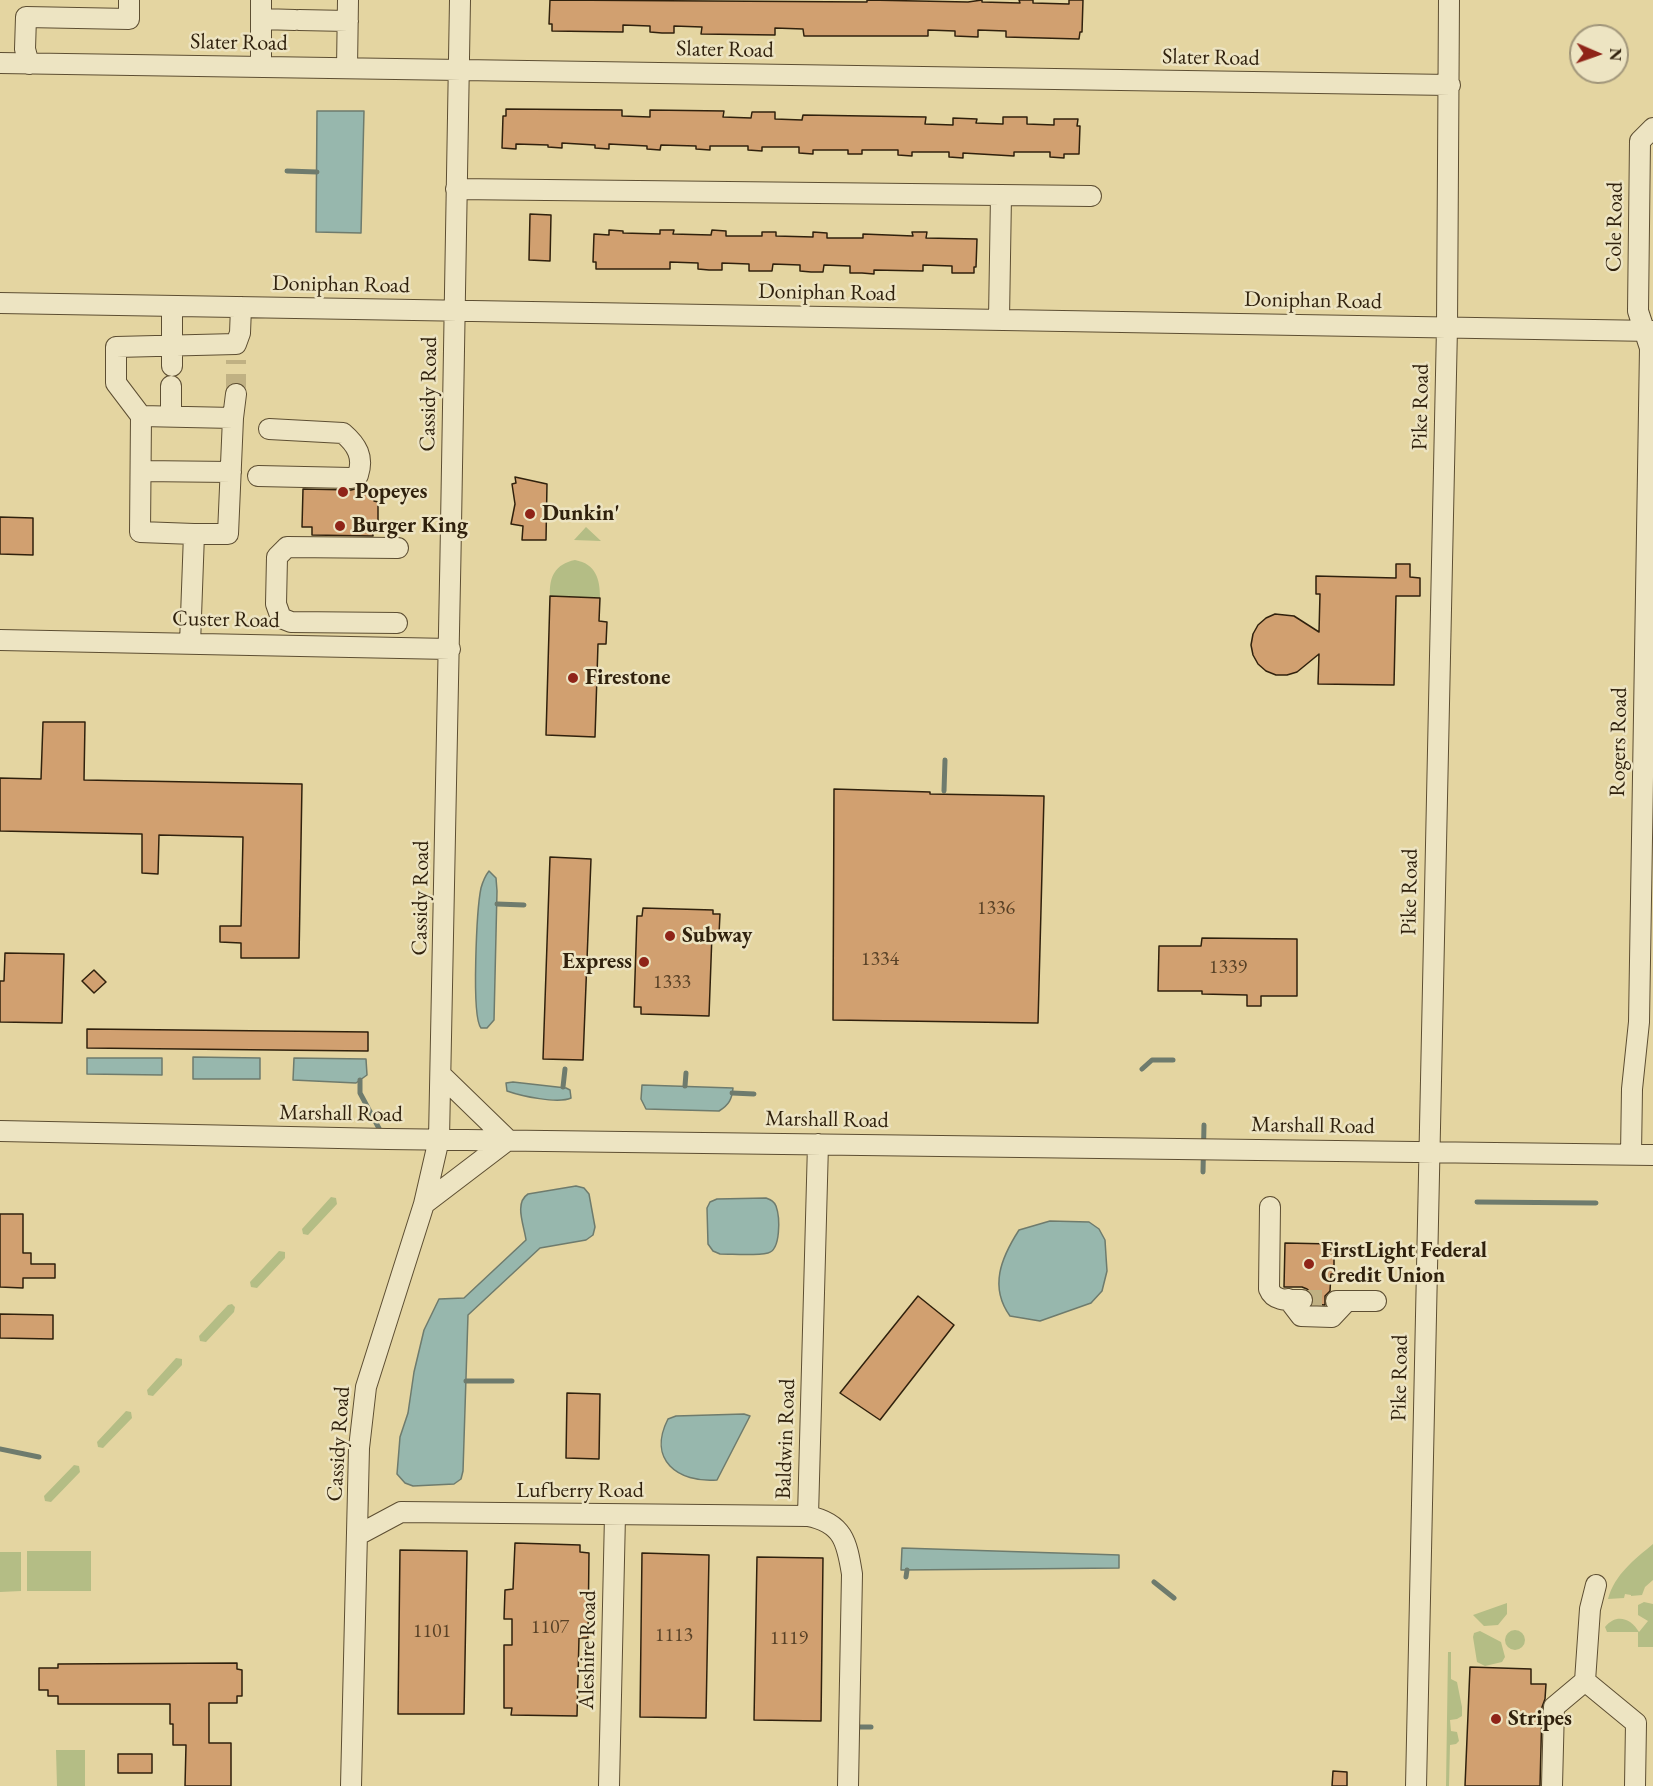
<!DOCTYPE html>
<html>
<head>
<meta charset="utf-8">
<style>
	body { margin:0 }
	#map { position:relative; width:1653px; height:1786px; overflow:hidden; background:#e4d5a1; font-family:"EB Garamond",serif }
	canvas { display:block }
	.north { position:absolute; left:1569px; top:24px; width:60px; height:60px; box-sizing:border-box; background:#ede4c2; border:2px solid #a1967a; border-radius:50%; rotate:92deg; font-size:16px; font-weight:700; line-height:24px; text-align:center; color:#30210d }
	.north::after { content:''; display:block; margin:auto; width:21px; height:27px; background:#8f2418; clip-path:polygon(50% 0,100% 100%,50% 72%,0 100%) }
</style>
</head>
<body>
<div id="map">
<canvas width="1653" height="1786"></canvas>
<div class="north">N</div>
</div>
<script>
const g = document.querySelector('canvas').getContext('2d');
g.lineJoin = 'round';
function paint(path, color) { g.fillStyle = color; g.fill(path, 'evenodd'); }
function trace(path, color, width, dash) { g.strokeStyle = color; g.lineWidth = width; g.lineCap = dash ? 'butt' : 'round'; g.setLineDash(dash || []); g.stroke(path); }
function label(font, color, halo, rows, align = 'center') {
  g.font = font + ' "EB Garamond",serif'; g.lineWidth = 5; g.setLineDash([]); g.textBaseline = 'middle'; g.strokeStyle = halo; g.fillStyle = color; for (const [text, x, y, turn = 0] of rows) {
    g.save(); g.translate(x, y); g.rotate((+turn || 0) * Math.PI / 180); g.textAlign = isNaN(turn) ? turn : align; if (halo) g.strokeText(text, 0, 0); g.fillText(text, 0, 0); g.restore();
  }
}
const green = new Path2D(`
	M586,527L601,541L574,540Z
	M575,560C596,564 600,579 600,598L550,596C549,577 555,564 575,560Z
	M331,1197L336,1198L337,1204L308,1235L303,1234L302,1229Z
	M279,1251L285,1252V1258L257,1288L251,1287L250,1282Z
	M232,1304L235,1307L234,1312L206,1342L200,1341L199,1336L228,1305Z
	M176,1358L182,1359V1365L153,1396L148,1395L147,1390Z
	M126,1411L131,1412L132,1418L103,1448L98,1447L97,1442Z
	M74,1465L79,1466L80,1472L51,1502L45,1501L44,1496Z
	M1653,1544V1580L1645,1587L1642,1595L1631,1596V1595L1625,1594L1624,1598L1608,1599C1615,1574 1634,1560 1653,1544Z
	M27,1551H91V1591H27Z
	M0,1552H21V1591L0,1592Z
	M1644,1602L1653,1604V1647H1638V1632H1607L1605,1627C1616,1613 1631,1618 1639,1632L1648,1621L1638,1615V1605Z
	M1507,1603V1614L1498,1625L1484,1626L1473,1615Z
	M1505 1640a10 10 0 1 1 20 0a10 10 0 1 1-20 0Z
	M1480,1631L1501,1642L1505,1657L1502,1662L1485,1666L1477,1662L1473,1637L1474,1633Z
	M1448,1652H1451V1679L1457,1682L1462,1707V1716L1457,1719L1450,1720L1451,1731L1457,1732L1459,1741L1456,1744L1450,1745L1449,1786H1446Z
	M56,1750H85V1786H57Z`);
const water = new Path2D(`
	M317,111H364L361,233L316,232Z
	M489,871L496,878L497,891L494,1020L487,1028H481C471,1016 477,907 481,888C483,881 485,876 489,871Z
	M193,1057L260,1058V1079H193Z
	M87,1058H162V1075L87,1074Z
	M294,1058L366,1059L367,1075L356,1083L293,1080Z
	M513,1082L566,1088L570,1090L571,1098C558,1104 521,1096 507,1091L506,1083Z
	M642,1085L733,1088C732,1099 729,1105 719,1111L646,1109L641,1099Z
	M576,1186L584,1188L589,1194L595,1227L593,1235L586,1240L540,1248L468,1315L463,1471L461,1479L454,1484L413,1486L405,1483L397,1474L400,1437L408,1413L414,1372L424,1330L439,1299L464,1298L526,1240C524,1225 514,1203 528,1194Z
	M766,1198C771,1200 774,1201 776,1206C780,1217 781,1250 768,1253C755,1256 734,1254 720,1254L713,1251L708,1244L707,1208L710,1202L717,1199Z
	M1050,1221L1089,1222L1099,1229L1105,1240L1106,1256L1107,1271L1102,1291L1091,1303L1040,1321L1010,1316C989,1287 1001,1258 1019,1230Z
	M744,1414L750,1416L717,1480C678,1483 647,1460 668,1419L676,1416Z
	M902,1548L1119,1555V1568L901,1570Z`);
const stream = new Path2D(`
	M287,171L317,172
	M944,791L945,760
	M497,904L524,905
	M1142,1069L1152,1060H1173
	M360,1080V1093L382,1134
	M685,1086L686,1073
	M563,1087L565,1069
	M732,1093L754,1094
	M1203,1172L1204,1125
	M1477,1202L1596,1203
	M466,1381H512
	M0,1449L39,1457
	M906,1577L907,1570
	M1154,1582L1174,1598
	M854,1727H871`);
const building = new Path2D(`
	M550,0L867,2V0L968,2L982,0V2L1020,3L1019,0H1033V3L1069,4V0H1083L1082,32H1080L1079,39L1006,37V31L978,30V37L955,36V31L928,30V36H804L803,29L775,28V35L701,34L702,27L674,26V33H662L650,32V26L623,25V32L552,31V24H549Z
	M506,109L622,110V116L650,117V110L724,111L723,117L751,118L752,112H775V119L802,120L803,115L926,117L925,124L953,125V118L977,119L976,123L1003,124V117H1027V124L1054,125V119H1078L1077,126H1080L1079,154H1064V158L1050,157V152H1014V156L963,153V158L949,157V152H912V156L898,155V150H862V154H848V150H813V154L799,153V147H762V151L748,150V146H710V150L696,149V146L661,145L660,150L647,149V146L609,144V149L595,148V145L562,143V148L548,147V145L516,144V149L502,148L503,116H506Z
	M530,214L551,215L550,261L529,260Z
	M609,230L623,231V233L660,234V230H674L673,234L711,235L712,230L726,231V236H762V232H776V236L813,237V232L827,233V238H863V234L913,236L912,232H927L926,238L977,239L976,267H974V273H952V266L923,265V271L874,270V274L862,273H850V266L824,265L823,272H811L800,271V265L773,264L772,271H749V264L722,263V270H709L698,269V263L670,262V269H596V262H593L594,234L609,235Z
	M515,477L547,484L546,540H522L523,526L511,524L515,504L512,484L516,483Z
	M359,488H374V501L378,502V528H373V536L312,535V527H302L303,489L351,490Z
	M0,517L33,518V555L0,554Z
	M1396,564H1410V577L1420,578V596H1396L1394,685L1318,684L1319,654L1297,672L1287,675H1276L1266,671L1258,664L1253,655L1251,645L1253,634L1258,625L1266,618L1275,614L1294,616L1319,632L1320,594H1316V576L1396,578Z
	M550,596L600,598L599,621L607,622L606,644H598L595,737L546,735Z
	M43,722H85L84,780L302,784L299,958H241V943L220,942V926H241L243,837L159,835L158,874L142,873V834L0,831V778L41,779Z
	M834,789L930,792V794L1044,796L1038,1023L833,1020Z
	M550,857L591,859L583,1060L543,1059Z
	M643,908L713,910V914H720L719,934H712L709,1016L641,1014V1007H634L637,916H642Z
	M1202,938L1297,939V996H1261V1006H1247V995L1202,994V991H1158L1159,946H1201Z
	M5,953L64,954L62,1023L0,1022V981H4Z
	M94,970L106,982L94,993L82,981Z
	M87,1029L368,1032V1051L87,1048Z
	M0,1214H23V1253H31V1264H55V1278H23V1288L0,1287Z
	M1285,1243L1332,1244V1253H1334V1274H1331L1330,1291L1325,1296V1305L1313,1304V1294L1307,1289L1302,1287H1284Z
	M918,1296L954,1325L880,1420L840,1393Z
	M0,1314L53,1315V1339L0,1338Z
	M567,1393L600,1394L599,1459L566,1458Z
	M515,1543L580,1545V1552L589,1553L588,1638H579L577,1716L511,1715L512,1708H504V1645H512V1619H504L505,1590L513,1589Z
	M400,1550L467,1551L464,1714H398Z
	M642,1553L709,1555L706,1718L640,1717Z
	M757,1557L823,1558L821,1721L754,1720Z
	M237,1663V1669L242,1670V1696H237V1703H209V1743H231V1786H185L186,1745H173V1724H170V1704H58V1696H48V1690H39V1668H58V1664Z
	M1470,1667L1531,1669V1684H1546L1545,1699L1542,1707L1540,1786H1465Z
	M118,1754H152V1773H118Z
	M1333,1771L1347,1772V1786H1332Z`);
const minorTunnel = new Path2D(`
	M236,394V360
	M1302,1300H1330`);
const minor = new Path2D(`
	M261,19L295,20
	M299,20L348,21
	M0,63L1450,85
	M29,64L25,49L26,17L129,19V0
	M261,67V0
	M347,68L348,0
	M456,189L1091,196
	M0,303L1653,331
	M999,319L1001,195
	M172,366V306
	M141,416L140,532L194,534
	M171,416V386
	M233,418L236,394
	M141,471L231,472
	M258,476L351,478L358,475C364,457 357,445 343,433L269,429
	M397,623L291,622L281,618L276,604L277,557L287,547L398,548
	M0,640L450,649
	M190,644L194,534H228L233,418L141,416L116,383V347L236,344L240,333L241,307
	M441,1075L508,1140
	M0,1131L387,1139L1653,1155
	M1631,1154L1632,1089L1639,1022L1650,348L1638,311L1640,141L1653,128
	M424,1204L508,1140
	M1270,1207L1269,1289C1274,1302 1289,1300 1302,1300
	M1288,1299L1301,1316L1332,1317L1347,1301
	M1336,1301H1376
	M808,1516L818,1144
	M358,1535L401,1512L808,1516C843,1523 847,1542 852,1574L848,1786
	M1596,1585L1590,1609L1585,1681L1636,1723L1635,1786
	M351,1786L359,1448L366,1387L424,1204L439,1139C449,759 452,380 460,0
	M609,1786L615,1515
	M1416,1786L1447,327L1449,0
	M1552,1786L1554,1707L1585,1681`);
const markers = [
	[343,492,6,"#8f2418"],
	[530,514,6,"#8f2418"],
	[340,526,6,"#8f2418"],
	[573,678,6,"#8f2418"],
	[670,936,6,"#8f2418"],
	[644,962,6,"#8f2418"],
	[1309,1264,6,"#8f2418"],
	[1496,1719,6,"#8f2418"]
];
const numberNames = [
	["1336",996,909],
	["1334",880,960],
	["1339",1228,968],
	["1333",672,983],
	["1107",550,1628],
	["1101",432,1632],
	["1113",674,1636],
	["1119",789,1639]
];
const streetNames = [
	["Slater Road",239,43,1],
	["Slater Road",725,50,1],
	["Slater Road",1211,58,1],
	["Cole Road",1615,227,-89],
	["Doniphan Road",341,285,1],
	["Doniphan Road",827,293,1],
	["Doniphan Road",1313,301,1],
	["Cassidy Road",429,394,-89],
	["Pike Road",1421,407,-89],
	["Custer Road",226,620,1],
	["Rogers Road",1619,742,-89],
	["Pike Road",1410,892,-89],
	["Cassidy Road",421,898,-89],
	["Marshall Road",341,1114,1],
	["Marshall Road",827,1120,1],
	["Marshall Road",1313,1126,1],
	["Pike Road",1400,1378,-89],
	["Baldwin Road",786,1439,-88],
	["Cassidy Road",339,1444,-86],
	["Lufberry Road",580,1491],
	["Aleshire Road",588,1650,-89]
];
const poiNames = [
	["Popeyes",355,492],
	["Dunkin'",542,514],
	["Burger King",352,526],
	["Firestone",585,678],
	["Subway",682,936],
	["Express",632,962,"right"],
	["FirstLight Federal",1321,1251],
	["Credit Union",1321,1276],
	["Stripes",1508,1719]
];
paint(green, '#b4bd85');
paint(water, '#97b7ad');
trace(water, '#6e7b6d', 1.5);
trace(stream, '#6e7b6d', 5);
paint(building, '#d1a070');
trace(building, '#30210d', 1.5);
trace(minorTunnel, '#c0b183', 20, [20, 10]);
trace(minor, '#5d4e32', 22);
trace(minor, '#ede4c2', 20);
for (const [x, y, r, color] of markers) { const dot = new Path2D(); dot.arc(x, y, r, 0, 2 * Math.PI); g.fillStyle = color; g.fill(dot); trace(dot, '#ede4c2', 2); }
label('20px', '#584126', null, numberNames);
label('22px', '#30210d', '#ede4c2', streetNames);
label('bold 22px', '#30210d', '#ede4c2', poiNames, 'left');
</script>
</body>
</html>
